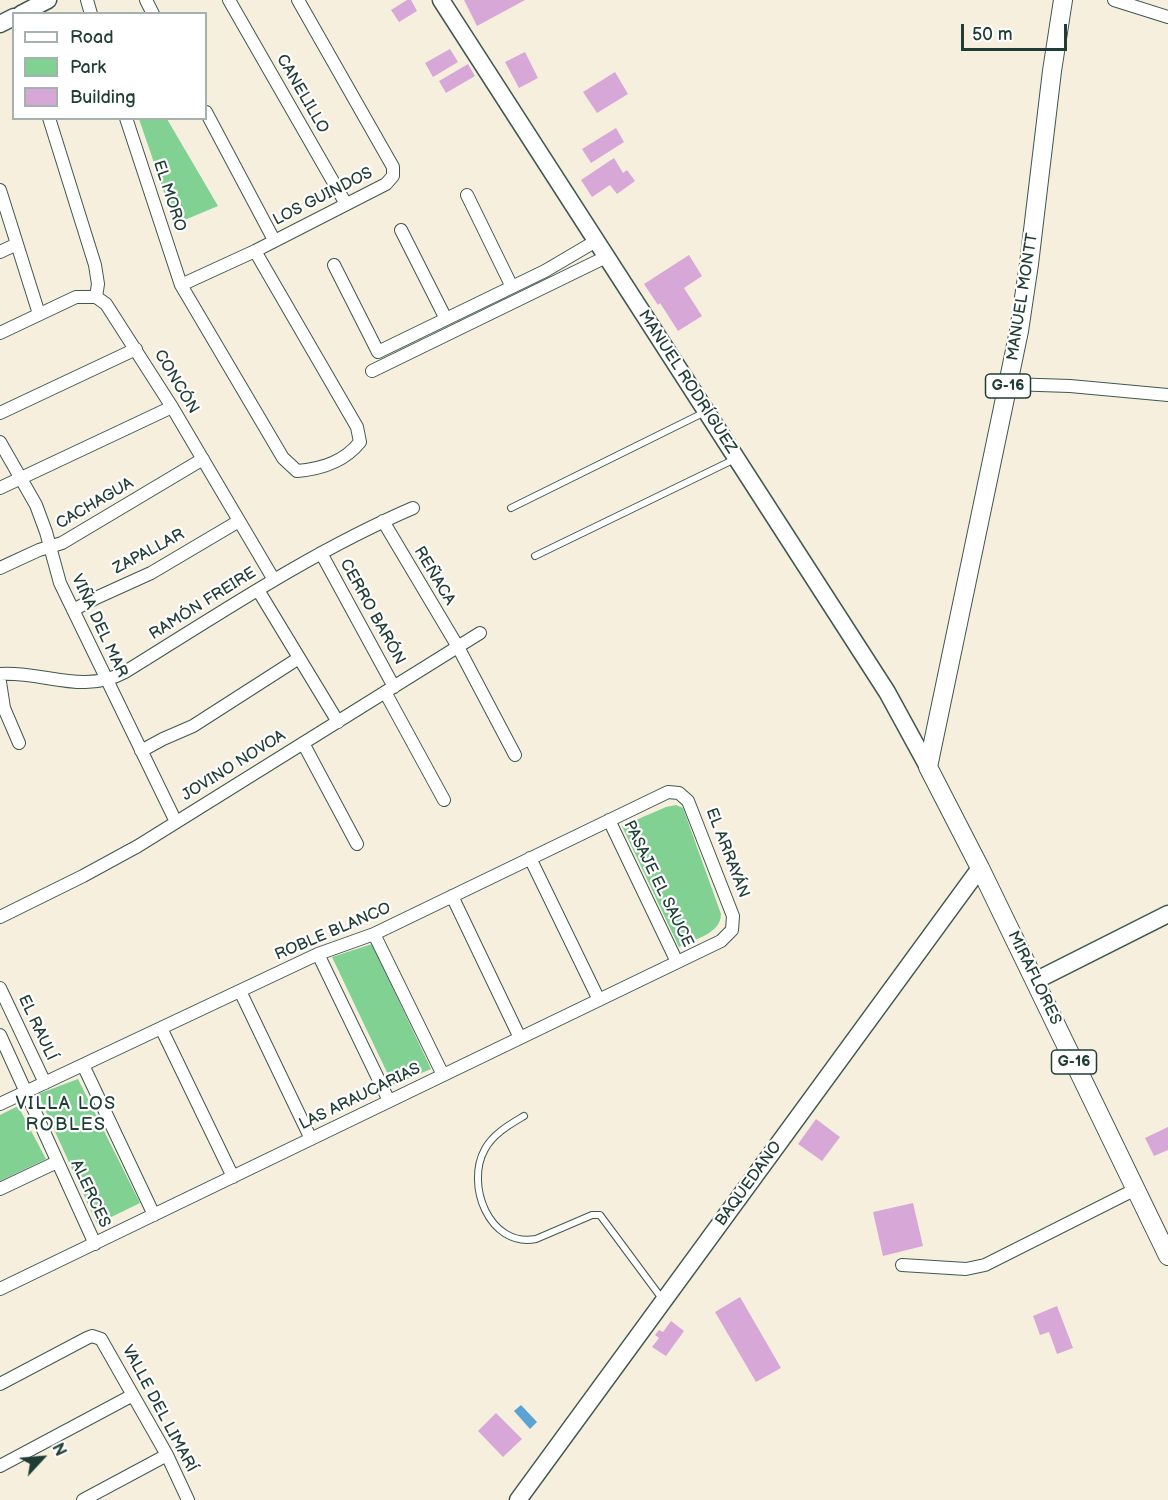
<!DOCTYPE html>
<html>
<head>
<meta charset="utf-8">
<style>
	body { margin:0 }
	#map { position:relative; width:1168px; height:1500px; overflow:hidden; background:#f6efde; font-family:"Balsamiq Sans",sans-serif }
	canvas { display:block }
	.legend { position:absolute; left:12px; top:12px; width:195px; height:108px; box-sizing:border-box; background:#fff; border:2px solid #a5b1ae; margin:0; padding:8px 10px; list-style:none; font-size:18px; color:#1f3d34 }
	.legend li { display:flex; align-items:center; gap:12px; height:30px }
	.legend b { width:30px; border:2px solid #a5b1ae }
	.north { position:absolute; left:12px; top:1428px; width:60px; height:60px; -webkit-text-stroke:4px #fff; paint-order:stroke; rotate:64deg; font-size:16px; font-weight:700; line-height:24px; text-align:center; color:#1f3d34 }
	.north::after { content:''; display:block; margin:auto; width:21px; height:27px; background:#1f3d34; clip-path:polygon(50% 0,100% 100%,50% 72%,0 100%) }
	.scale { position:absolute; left:961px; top:24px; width:106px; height:27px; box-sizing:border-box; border:3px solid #1f3d34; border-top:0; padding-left:8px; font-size:18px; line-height:21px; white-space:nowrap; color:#1f3d34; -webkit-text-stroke:4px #fff; paint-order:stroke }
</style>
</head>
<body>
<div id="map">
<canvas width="1168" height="1500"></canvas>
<ul class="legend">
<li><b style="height:8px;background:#fff"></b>Road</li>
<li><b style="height:16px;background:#81d192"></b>Park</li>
<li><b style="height:16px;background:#d7a8d7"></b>Building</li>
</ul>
<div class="north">N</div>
<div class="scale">50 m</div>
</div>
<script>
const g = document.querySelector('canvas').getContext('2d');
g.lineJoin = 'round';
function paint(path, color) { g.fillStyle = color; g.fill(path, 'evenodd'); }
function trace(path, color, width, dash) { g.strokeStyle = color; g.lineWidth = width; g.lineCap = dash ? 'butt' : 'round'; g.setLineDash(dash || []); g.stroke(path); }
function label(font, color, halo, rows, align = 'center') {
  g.font = font + ' "Balsamiq Sans",sans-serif'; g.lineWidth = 4.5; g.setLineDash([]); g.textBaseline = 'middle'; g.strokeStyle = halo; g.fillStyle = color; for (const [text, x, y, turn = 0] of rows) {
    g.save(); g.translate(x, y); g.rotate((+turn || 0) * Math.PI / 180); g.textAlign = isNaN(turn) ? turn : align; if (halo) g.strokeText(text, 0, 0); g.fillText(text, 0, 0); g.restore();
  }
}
const green = new Path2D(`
	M139,119H167L218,206L175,224Z
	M676,805L683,808L721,914C721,934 694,939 679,947L622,826L666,807Z
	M372,944L431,1069L393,1085L332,957Z
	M78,1079L140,1203L97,1224L38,1094Z
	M18,1106L46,1159L0,1181V1115Z`);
const water = new Path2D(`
	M521,1405L537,1422L530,1429L514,1411Z`);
const building = new Path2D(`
	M407,0H411L417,11L399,22L391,10Z
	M464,0H525L477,26Z
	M450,49L458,62L433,77L425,63Z
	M525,52L538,78L519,88L505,62Z
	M468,64L475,76L446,93L439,81Z
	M615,72L628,94L597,113L583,92Z
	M616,128L624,142L591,163L582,149Z
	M614,158L623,173L627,170L635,181L617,194L610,185L592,197L581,180Z
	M689,255L702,276L684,288L702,316L678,331L660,303L658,305L644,284Z
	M816,1119L840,1137L822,1161L798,1144Z
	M1168,1127V1150L1154,1156L1145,1138Z
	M913,1203L923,1246L883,1256L873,1212Z
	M740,1297L781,1368L756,1382L715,1312Z
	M1057,1306L1073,1348L1057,1354L1049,1332L1040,1335L1033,1316Z
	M671,1321L684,1331L666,1356L652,1347L659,1338L655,1335L659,1330L663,1332Z
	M496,1413L522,1439L503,1457L478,1431Z`);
const lane = new Path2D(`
	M511,508L705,412
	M535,556L735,459
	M524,1116C509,1125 493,1134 485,1149C465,1184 489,1248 536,1239L592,1215H600L663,1300`);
const street = new Path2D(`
	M87,0L91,14
	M146,0L153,14
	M229,0L346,204
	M1114,0L1168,17
	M206,112L274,240
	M49,118L95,265L98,284L96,297
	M126,118L181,285L283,458L297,471C322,469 344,462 360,442L357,427L255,251
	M0,190L39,314
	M467,195L512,287
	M401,230L446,319
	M0,252L17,244
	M334,265L378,352L545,271L596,241
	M181,285L255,251L386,184L393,176V167L298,0
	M0,333L76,297H96L106,304L172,407L274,580
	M372,371L606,257
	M1009,384L1070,386L1168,395
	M0,413L136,349
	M0,442L36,505L46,532L60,583L176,822
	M0,488L172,407
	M383,521L458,647L515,755
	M321,553L394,687
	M0,568L39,550L62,543L203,459
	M258,590L338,722
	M73,610L98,597L151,573L239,521
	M0,674C44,671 82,695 125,672C219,614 311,552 413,508
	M0,682L4,708L19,743
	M385,692L444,800
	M303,743L357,844
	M141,751L163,739L193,726L299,658
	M609,820L677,962
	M530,858L599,1000
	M452,896L520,1038
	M0,917L83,876L138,846L480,633
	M374,934L443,1075
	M318,954L389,1101
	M0,988L45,1083
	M240,991L311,1139
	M161,1028L233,1177
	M0,1035L95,1244
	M83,1065L154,1215
	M0,1104L318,954L374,934L668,792L679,793L688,801L733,916L732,930L721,941L0,1289
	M0,1189L57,1162
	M902,1265L966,1269L985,1265L1136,1189
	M0,1384L87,1338L92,1336L101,1339L167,1455L188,1500
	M0,1466L133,1395
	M83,1500L167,1455`);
const secondary = new Path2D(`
	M441,0L887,692L928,767
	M21,14L48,0
	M0,24L14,17
	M1035,981L1168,914
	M518,1500L980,868`);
const primary = new Path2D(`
	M1063,0L1052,71L1029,264L1019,331L928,767L980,868L1168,1256`);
const shields = [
	[1008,386,45],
	[1074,1062,45]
];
const shieldNames = [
	["G-16",1008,386],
	["G-16",1074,1062]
];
const streetNames = [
	["CANELILLO",302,94,60],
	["EL MORO",169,196,72],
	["LOS GUINDOS",323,197,-27],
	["MANUEL MONTT",1023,297,-81],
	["CONCÓN",176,382,59],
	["MANUEL RODRÍGUEZ",687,382,57],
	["CACHAGUA",95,504,-30],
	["ZAPALLAR",149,552,-28],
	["REÑACA",434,576,59],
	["RAMÓN FREIRE",203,604,-32],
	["CERRO BARÓN",372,612,61],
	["VIÑA DEL MAR",99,626,65],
	["JOVINO NOVOA",234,766,-32],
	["EL ARRAYÁN",727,853,69],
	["PASAJE EL SAUCE",658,884,64],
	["ROBLE BLANCO",333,932,-23],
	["MIRAFLORES",1034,978,64],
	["EL RAULÍ",37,1028,65],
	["LAS ARAUCARIAS",360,1097,-26],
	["BAQUEDANO",749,1184,-54],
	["ALERCES",90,1194,65],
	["VALLE DEL LIMARÍ",159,1409,62]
];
const neighbourhoodNames = [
	["VILLA LOS",66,1104],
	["ROBLES",66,1125]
];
paint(green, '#81d192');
paint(water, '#5ca2d2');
paint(building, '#d7a8d7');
trace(lane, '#3f584e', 8);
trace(street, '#3f584e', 14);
trace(secondary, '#3f584e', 19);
trace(primary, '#3f584e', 20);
trace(lane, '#fff', 6);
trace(street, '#fff', 12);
trace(secondary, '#fff', 16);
trace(primary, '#fff', 18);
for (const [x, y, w] of shields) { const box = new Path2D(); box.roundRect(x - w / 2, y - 12, w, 24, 4.5); g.fillStyle = '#fff'; g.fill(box); trace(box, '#1f3d34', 1.5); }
label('bold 15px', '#1f3d34', null, shieldNames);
label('16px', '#1f3d34', '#fff', streetNames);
g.letterSpacing = '1.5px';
label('18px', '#1f3d34', '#fff', neighbourhoodNames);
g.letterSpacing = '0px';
</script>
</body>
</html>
